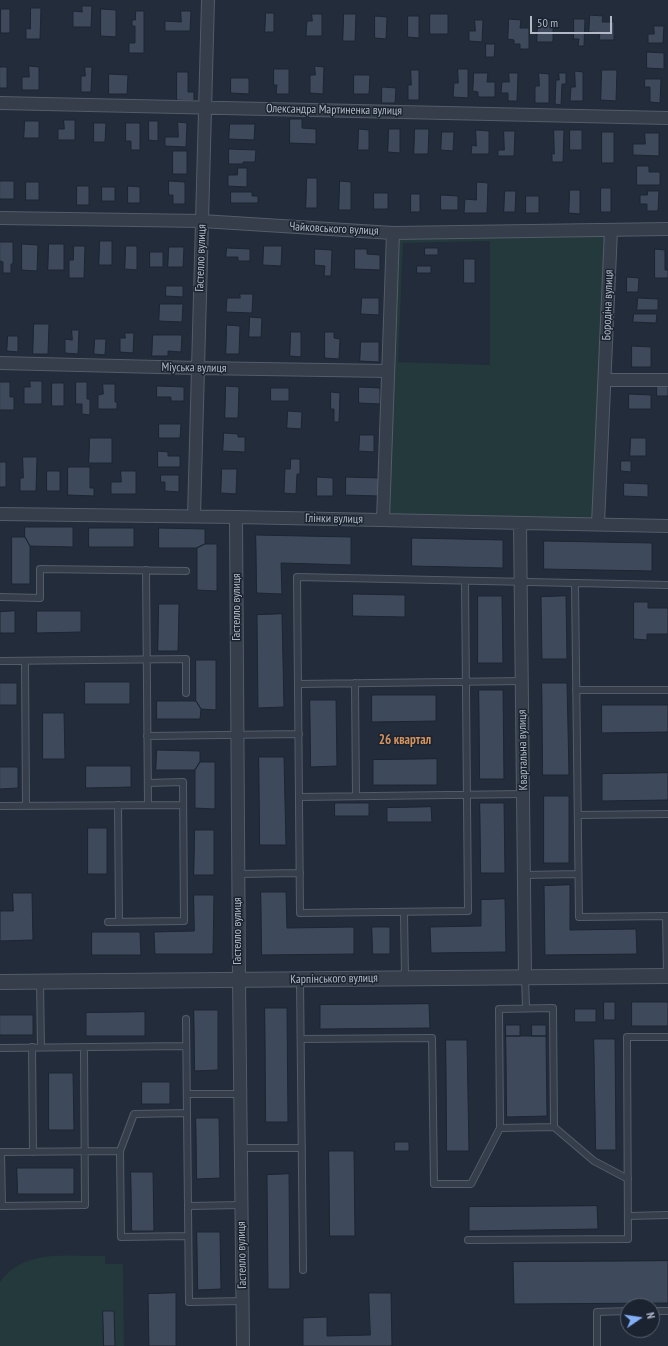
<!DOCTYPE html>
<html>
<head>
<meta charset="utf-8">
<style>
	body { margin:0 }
	#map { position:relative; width:668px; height:1346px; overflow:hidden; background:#222c3b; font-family:"PT Sans Narrow",sans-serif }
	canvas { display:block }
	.north { position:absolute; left:620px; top:1298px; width:40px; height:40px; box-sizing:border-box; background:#1b2330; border:1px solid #575f6c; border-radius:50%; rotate:77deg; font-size:11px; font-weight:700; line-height:16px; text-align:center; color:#b1b9c7 }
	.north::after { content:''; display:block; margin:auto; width:14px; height:18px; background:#83b0f9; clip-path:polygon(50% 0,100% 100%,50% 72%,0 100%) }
	.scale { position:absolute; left:530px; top:16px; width:82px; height:18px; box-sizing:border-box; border:2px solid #b1b9c7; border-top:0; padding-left:5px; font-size:12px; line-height:14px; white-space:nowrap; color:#b1b9c7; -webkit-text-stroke:3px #1b2330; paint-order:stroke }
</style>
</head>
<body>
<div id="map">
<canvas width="668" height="1346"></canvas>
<div class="north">N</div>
<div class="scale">50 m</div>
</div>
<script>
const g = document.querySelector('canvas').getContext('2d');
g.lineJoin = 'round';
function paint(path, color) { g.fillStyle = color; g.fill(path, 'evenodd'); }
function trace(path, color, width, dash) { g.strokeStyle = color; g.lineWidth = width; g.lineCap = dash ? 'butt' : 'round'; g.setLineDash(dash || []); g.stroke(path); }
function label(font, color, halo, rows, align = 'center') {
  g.font = font + ' "PT Sans Narrow",sans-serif'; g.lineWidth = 3; g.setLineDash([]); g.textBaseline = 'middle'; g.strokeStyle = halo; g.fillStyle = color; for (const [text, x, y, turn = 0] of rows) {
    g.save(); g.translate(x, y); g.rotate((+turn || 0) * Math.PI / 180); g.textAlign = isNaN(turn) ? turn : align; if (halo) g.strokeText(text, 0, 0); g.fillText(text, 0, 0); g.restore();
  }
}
const green = new Path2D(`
	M607,233L596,521L387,517L396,236ZM490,241V365L398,362L403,243Z
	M105,1256V1264H123L124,1346H0V1282C25,1248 68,1257 105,1256Z`);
const building = new Path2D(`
	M82,6H92L91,27H73V11L82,12Z
	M31,8H41L40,39H26V28L30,29Z
	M1,9H10V33H1Z
	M101,9L116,10V37L101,36Z
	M136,11H144V53H129V43H135V26H132V20H135Z
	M181,11H191L190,31H165V21L181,22Z
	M266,13H274V32H265Z
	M312,14H322V36H306L307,21H312Z
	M344,14H356L355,41H343Z
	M430,14H448V34H430Z
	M590,15L603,16L602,22H614V40H599L600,33L589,32Z
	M375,16L387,17L386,39L375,38Z
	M408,16H419V38L408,37Z
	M509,19L521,20L520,28H529V49H520V44H514V40L508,39Z
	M574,19H585L584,46H578L579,39H574Z
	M475,20H483L482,42L469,41V31H475Z
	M538,20H553V42H537Z
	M654,26H664L663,43H648V34H654Z
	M486,44H495L494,57H486Z
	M647,52L664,53V69L647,68Z
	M29,66L39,67V90H22V77H29Z
	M315,66L324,67L323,94L310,93V75H315Z
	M0,67H7V88H0Z
	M85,67H92L91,92H81V76H85Z
	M274,69H289V94H276L277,85H274Z
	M458,69H468V98L453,97L454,83H458Z
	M411,70H419V100H408V85H411Z
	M602,70H617L616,101L601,100Z
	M575,71L583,72V101H570L571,87H575Z
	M177,72H188V92H194V101L177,100Z
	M474,73H488L487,82H495V97H478V92L473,91Z
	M509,73H518L517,101H508V93H501L502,82H509Z
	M539,73L549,74V103H535V86H539Z
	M559,73H566V84H562L561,105L555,104L556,80H559Z
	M109,74L128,75L127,94H109Z
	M354,75H370L369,94H354Z
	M231,78H249V94L231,93Z
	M645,79H661L660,103L650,102V87H645Z
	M382,87L396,88L395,103H382Z
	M290,119H302V128L316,129V144L290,143Z
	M64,120H75V140H58V129H64Z
	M25,121H39V138H24Z
	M149,121H158V141L149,140Z
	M178,122L187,123L186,147L165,146V137H178Z
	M94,123H106L105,142H94Z
	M126,123H140V150H131V141H126Z
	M230,124H255L254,140L229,139Z
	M359,129L369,130V150H358Z
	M389,129H400V153L388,152Z
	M415,129H429L428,154H414Z
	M476,130L489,131V154H471L472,145L476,146Z
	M554,130H564L563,162H552V153L554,154Z
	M570,130H582V150H570Z
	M504,131H515L514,156H498V150H504Z
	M442,132H454L453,151L441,150Z
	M602,132H614V163H602Z
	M645,133H659V156L633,155V144H645Z
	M229,149L256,150L255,162H243V164H229Z
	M173,151H187V174H173Z
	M637,166H649V172H660V185H637Z
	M238,168H247V187L228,186V175H237Z
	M307,178H317V208H306Z
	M0,181H14V199H0Z
	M169,181L185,182V204H173V195H169Z
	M340,181L351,182V210H339Z
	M26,182H39V200H26Z
	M477,182L488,183L487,213H464L465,199L476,200Z
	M77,186H89V205H77Z
	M128,186L140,187V203H128Z
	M102,187H115V201H102Z
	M601,188H611V212H601Z
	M570,190H580V214L569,213Z
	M505,191H516L515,212H504Z
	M648,191H659L658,211H647V204H640V195H647Z
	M231,192H252V196H258V203H231Z
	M374,193H388V209H374Z
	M411,194H420V212H411Z
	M441,195L458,196V210H441Z
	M526,196H539V213H526Z
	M100,241H112V265H99Z
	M0,242H13V264H11V273H3V262L0,261Z
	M22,244L38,245L37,271L22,270Z
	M49,244H64V270H48Z
	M74,246H85L84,278H69V260H73Z
	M126,246H137V270L125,269Z
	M264,246H282L281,266L263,265Z
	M169,247H184L183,267H168Z
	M227,248L250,249V261H238V257H226Z
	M425,248H438V255H425Z
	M315,249L332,250L331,276H324L325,266L315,265Z
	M355,249H367V254L380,255V270L355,269Z
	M655,249L665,250V270H668V278H655Z
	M150,252H163V267H150Z
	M464,259H475V283H464Z
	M417,266H431V273H417Z
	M627,277L639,278L638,292H627Z
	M166,286H183V297L166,296Z
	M240,294H253L252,313L226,312L227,298H240Z
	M362,298H379V315L361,314Z
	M638,298L658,299V310H637Z
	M160,304H183L182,322L159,321Z
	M634,314H657L656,323L633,322Z
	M250,317L262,318L261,337H249Z
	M34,324H49L48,354H33Z
	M227,325L240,326L239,354H226Z
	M72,330H79L78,354L65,353V339L72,340Z
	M291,332H301V357L290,356Z
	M325,332H334V338L340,339L339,359L325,358Z
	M125,333H134L133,353L120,352V338H125Z
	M153,335H182L181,352L168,351V356H152Z
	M8,336H18V352L7,351Z
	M95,339H106L105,355L94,354Z
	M361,342H379V362L360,361Z
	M632,346L651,347V367H632Z
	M30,381H42V404H24V387H30Z
	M0,382H10V397H14V410H0Z
	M76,382H87V399H90V415L82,414V404H76Z
	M52,383H64V406H52Z
	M103,384H115V402H117V409H98V395L103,394Z
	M657,385H668V396H657Z
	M157,386L184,387V401H171V397H157Z
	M226,386L239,387L238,418H225Z
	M359,387L380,388V404L359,403Z
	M271,388H289V401H271Z
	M331,392L340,393L339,422H334V409H331Z
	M629,394L651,395V409H629Z
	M288,411L302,412L301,429L287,428Z
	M159,424H181L180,438H159Z
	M224,433L238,434V437H245V452L223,451Z
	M360,435H374V452L359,451Z
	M90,438H112V463H89Z
	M631,438H646V456H630Z
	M158,451L168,452V456H180V467H158Z
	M23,457H37L36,491H20V478H23Z
	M291,459H300V474H297L296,494L284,493L285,469H290Z
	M621,461H631V472L621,471Z
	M0,462H6V487H0Z
	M68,467H90V488H94V496L68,495Z
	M222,469H237L236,494L221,493Z
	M47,471H60V491H47Z
	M121,471H136V494H111V482H121Z
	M161,475H179V492L165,491V482H161Z
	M317,477L333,478V496H317Z
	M346,477L379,478L378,496L346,495Z
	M624,483L648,484V497L624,496Z
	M25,527H73V547L30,546L25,537Z
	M89,528H134V547H89Z
	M159,528L205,529V544L197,548H159Z
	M256,535L351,537V565L281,563L282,594L257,593Z
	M12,537H25L30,546V584H12Z
	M412,538L503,540V568L412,566Z
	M544,541L652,543V571L544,569Z
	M205,544H217V591L197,590V548Z
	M353,594L405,595V617L353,616Z
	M478,596H502L503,663H478Z
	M566,596L567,659H542L541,597Z
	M634,602H648V608H668V634H647V640L634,639Z
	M159,604H179L178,651H158Z
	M15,611V633H0V612Z
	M37,611H81V632L37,633Z
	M282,614L284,707L258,708L257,615Z
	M196,660H216V710L201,709L196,701Z
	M85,682H130V704H85Z
	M0,683H17V705H0Z
	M542,683H567L569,775H543Z
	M479,690H503L504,779H480Z
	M372,695H436V721L372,722Z
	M310,700H336L337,766L311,767Z
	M157,701H196L201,709L200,719H157Z
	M602,705H668V732L602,733Z
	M43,713H64L65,759H43Z
	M157,750L200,751V762L195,770H156Z
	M259,757H284L286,845H260Z
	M437,759V785H373V760Z
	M200,762H215V809L195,808V770Z
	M86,766H131V787L86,788Z
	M0,767H18V788L0,789Z
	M668,773V800L602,801V774Z
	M544,796H569V863H544Z
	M335,803H369V816H335Z
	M480,803H504L505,873H481Z
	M431,807L432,822H387V808Z
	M88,828H107V874H88Z
	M195,830H214V875H194Z
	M570,885V930L636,929L637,954L545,955L544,886Z
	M261,892H286L287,928L354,927V954L262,955Z
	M13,893H32L33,940L0,941V911H13Z
	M194,895H214L213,954H155L154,932L194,931Z
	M505,899L506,952L431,953L430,927L481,926V900Z
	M372,927H390V954H373Z
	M92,932H140L141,955H92Z
	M604,1002H615V1020H604Z
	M632,1002H668V1026H632Z
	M429,1004L430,1028L320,1029V1005Z
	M265,1008H287L288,1122H266Z
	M575,1009H596V1022H575Z
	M194,1010H218V1070L195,1071Z
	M145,1012V1036H86V1013Z
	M0,1015H33V1035H0Z
	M506,1025H520V1036H506Z
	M532,1025H546V1036H532Z
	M506,1036H546L547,1116L507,1117Z
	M594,1039H615L616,1150H596Z
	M446,1040H467L469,1151H447Z
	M49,1073H73L74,1130H49Z
	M142,1082H170V1104H142Z
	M196,1118H219L220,1178L197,1179Z
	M395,1142H409V1151H395Z
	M329,1151H354L355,1236H330Z
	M17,1168H74V1194H18Z
	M131,1172H153L154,1231H132Z
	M289,1174L290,1289H268L267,1175Z
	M597,1206L598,1229L469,1231V1207Z
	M197,1232H220L221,1289L198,1290Z
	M668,1261V1303L514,1304L513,1262Z
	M176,1293V1346H149L148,1294Z
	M369,1293H391L392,1346H303V1318L327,1317V1336L370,1335Z
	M103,1311H114L115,1346H104Z`);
const service = new Path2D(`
	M146,570L148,805
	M465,581L468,911L300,913L297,577L668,585
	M575,583L579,917L668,916
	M0,597L40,598V569L186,571
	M0,661L186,659V693
	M25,661L26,806
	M355,683L356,796
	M298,684L522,681
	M576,690H668
	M147,736L299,734
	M299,797L523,794
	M118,805L119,921
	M0,806L183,805
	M578,815L668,814
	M238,874L300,873
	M524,875L578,874
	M404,912L405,978
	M666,916L667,976
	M108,922L184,921L183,782L148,783
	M525,977L526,1008
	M300,980L303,1270
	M40,982L41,1047
	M186,1019L189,1302L243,1301
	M301,1039L432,1038L434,1184H471L500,1128L499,1009L553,1008L554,1127
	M32,1047L33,1152
	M0,1048L186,1046
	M187,1094H240
	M187,1113L134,1114L120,1151L121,1237L188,1236
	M500,1128L554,1127L594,1161L628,1179
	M241,1148H302
	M0,1152L120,1151
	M1,1152L2,1206
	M0,1206L85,1205L84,1047
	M188,1206L241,1205
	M628,1216L668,1215
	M468,1240L628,1239L627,1037H668
	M652,1311H668
	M597,1346V1312L628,1311`);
const minor = new Path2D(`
	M0,103L668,118
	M0,218L202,221L393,233L668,229
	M0,363L198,368L388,371
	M605,380H668
	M0,514L236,517L668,526
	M194,516L208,0
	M236,517L239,980L243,1346
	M383,520L393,233
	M520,523L525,977
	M598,524L611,230`);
const tertiary = new Path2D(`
	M0,982L668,976`);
const streetNames = [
	["Олександра Мартиненка вулиця",334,110,1],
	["Чайковського вулиця",334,229,3],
	["Гастелло вулиця",201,258,-88],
	["Бородіна вулиця",608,305,-88],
	["Міуська вулиця",194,368,1],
	["Глінки вулиця",334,519,1],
	["Гастелло вулиця",237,607,-90],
	["Квартальна вулиця",523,750,-91],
	["Гастелло вулиця",238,931,-90],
	["Карпінського вулиця",334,979,-1],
	["Гастелло вулиця",242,1255,-91]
];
const neighbourhoodNames = [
	["26 квартал",405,740]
];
paint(green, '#24393c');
paint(building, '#3e4a5b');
trace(building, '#1d2532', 1);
trace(service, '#545c69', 8);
trace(minor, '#545c69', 14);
trace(tertiary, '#545c69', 16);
trace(service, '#363e4b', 6);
trace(minor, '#363e4b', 12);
trace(tertiary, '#363e4b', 14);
label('12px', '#b1b9c7', '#1b2330', streetNames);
label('bold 13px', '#d5935d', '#1b2330', neighbourhoodNames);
</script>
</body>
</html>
